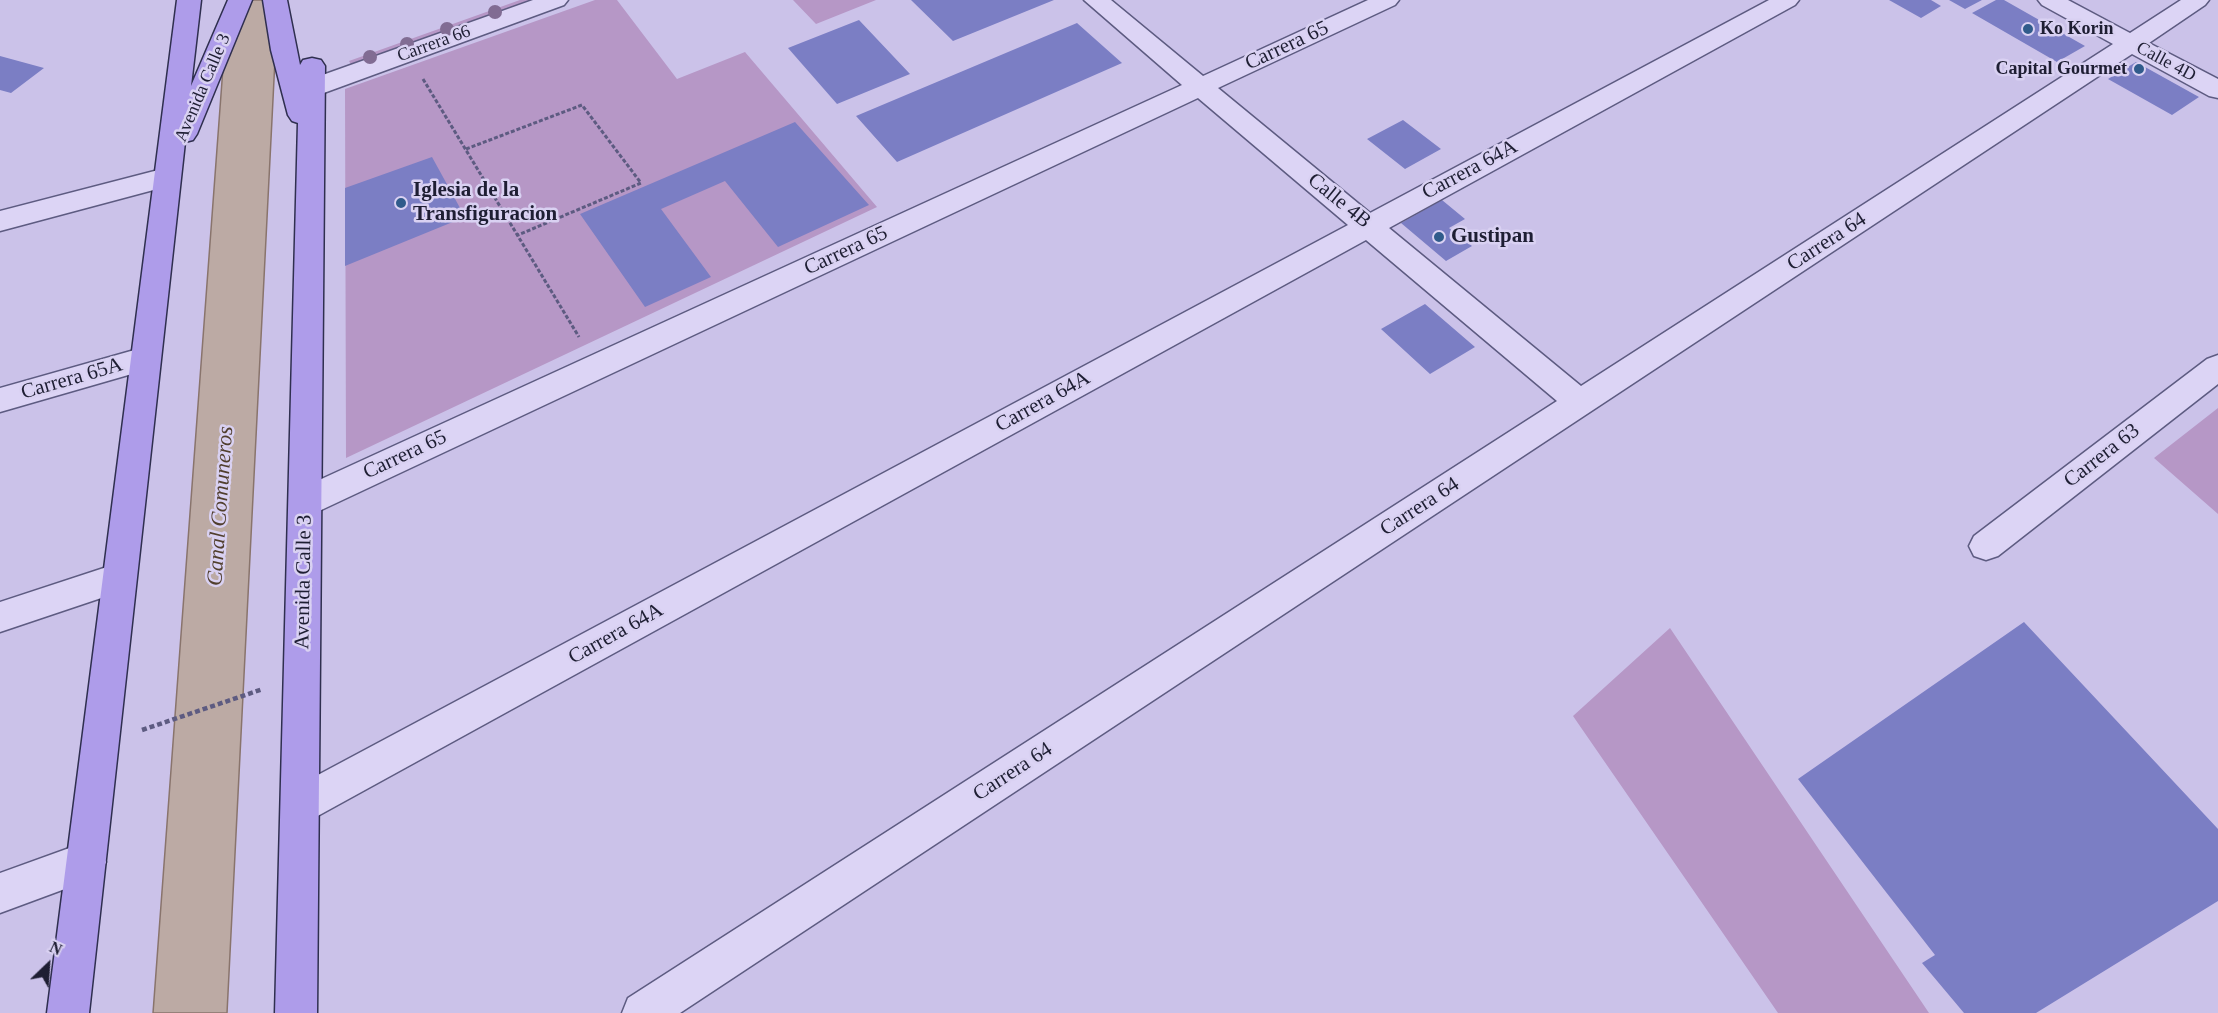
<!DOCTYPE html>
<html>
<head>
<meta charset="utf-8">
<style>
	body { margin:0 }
	#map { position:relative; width:2218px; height:1013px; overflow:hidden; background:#cbc2e9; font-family:Georgia,serif }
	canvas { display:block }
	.north { position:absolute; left:18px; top:935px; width:60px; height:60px; -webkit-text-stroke:4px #d9d1f2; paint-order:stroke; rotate:25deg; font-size:16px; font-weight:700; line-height:24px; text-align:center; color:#1e1e33 }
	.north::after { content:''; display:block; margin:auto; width:21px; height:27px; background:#1e1e33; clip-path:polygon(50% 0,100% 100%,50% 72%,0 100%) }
</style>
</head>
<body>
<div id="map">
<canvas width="2218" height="1013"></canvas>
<div class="north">N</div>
</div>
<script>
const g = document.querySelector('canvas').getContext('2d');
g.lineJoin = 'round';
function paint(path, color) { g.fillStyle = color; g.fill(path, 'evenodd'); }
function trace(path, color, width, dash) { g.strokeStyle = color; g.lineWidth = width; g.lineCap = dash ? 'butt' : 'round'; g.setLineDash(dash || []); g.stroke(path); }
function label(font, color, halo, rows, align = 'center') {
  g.font = font + ' Georgia,serif'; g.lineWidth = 5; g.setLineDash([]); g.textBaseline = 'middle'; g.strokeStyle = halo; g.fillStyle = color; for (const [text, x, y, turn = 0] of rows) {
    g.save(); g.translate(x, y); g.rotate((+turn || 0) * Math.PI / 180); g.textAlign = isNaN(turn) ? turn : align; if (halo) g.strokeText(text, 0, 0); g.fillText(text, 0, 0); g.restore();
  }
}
const green = new Path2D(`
	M520,0H539L352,66L349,61Z
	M595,0H617L677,79L745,52L877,207L346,458L345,89Z
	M793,0H876L816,24Z
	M2218,408V514L2154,458Z
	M1670,628L1929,1013H1778L1573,716Z`);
const water = new Path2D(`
	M228,0H278L227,1013H153Z`);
const building = new Path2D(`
	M911,0H1054L953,41Z
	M1889,0H1931L1941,6L1921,18Z
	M1949,0H1982L1965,9Z
	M1996,0H2004L2085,46L2057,62L1972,13Z
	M859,20L910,74L837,104L788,48Z
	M1077,23L1122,63L897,162L856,116Z
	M0,56L44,68L11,93L0,90Z
	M2136,62L2199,97L2172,115L2108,79Z
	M1403,120L1441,149L1405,169L1367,139Z
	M795,122L869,205L778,247L725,181L661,209L711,277L645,307L580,214Z
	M432,157L465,217L345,266V188Z
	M1442,200L1465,219L1449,228L1472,246L1446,261L1401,223Z
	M1425,304L1475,347L1430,374L1381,329Z
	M2024,622L2218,829V901L2036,1013H1964L1922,963L1935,955L1798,779Z`);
const pathFar1 = new Path2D(`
	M423,79L579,337
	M466,149L582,105L641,183L518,235`);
const path = new Path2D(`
	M142,730L263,689`);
const minor = new Path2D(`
	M533,0H568L564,5L321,94L312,96L303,94L299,88L303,82Z
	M1084,0H1111L1203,76L1368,0H1399L1395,5L1218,88L1370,213L1769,0H1799L1795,5L1389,228L1581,386L2113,44L2042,5L2038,0H2068L2130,33L2181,0H2209L2205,5L2149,43L2218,79V98L2209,96L2132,54L680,1013H622L628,998L1557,401L1366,240L314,818L300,824L286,818L281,805L286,792L1348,225L1198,98L317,512L305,516L293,512L289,502L293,492L1182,85Z
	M166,168L176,170L180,177L176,184L0,231V211Z
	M145,347L156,351L160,359L156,367L0,412V388Z
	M2218,355V384L1998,556L1986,560L1974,556L1969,546L1974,536L2207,359Z
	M119,563L131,568L136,578L131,588L0,632V602Z
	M86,842L100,848L106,862L100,876L0,913V873Z`);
const major = new Path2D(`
	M177,0H201L191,86L228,0H252L197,134L193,140L185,142L89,1013H47Z
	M263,0H287L300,65L303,60L312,58L321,60L325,66L317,1013H275L298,123L292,121L288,115L271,50Z`);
const trees = [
	[495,12],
	[447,29],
	[407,44],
	[370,57]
];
const markers = [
	[2028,29,6,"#305b8b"],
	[2139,69,6,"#305b8b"],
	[401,203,6,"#305b8b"],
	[1439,237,6,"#305b8b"]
];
const farPoinames = [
	["Ko Korin",2040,29],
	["Capital Gourmet",2127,69,"right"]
];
const farStreetnames = [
	["Carrera 66",434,44,-20],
	["Calle 4D",2166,62,28],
	["Avenida Calle 3",203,88,-67]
];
const streetNames = [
	["Carrera 65",1287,46,-25],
	["Carrera 64A",1470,170,-28],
	["Calle 4B",1339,201,39],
	["Carrera 64",1827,242,-33],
	["Carrera 65",846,251,-25],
	["Carrera 65A",72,379,-16],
	["Carrera 64A",1043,402,-29],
	["Carrera 65",405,455,-25],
	["Carrera 63",2102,456,-38],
	["Carrera 64",1420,507,-33],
	["Avenida Calle 3",304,582,-89],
	["Carrera 64A",616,634,-29],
	["Carrera 64",1013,772,-33]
];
const poiNames = [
	["Iglesia de la",413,191],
	["Transfiguracion",413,215],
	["Gustipan",1451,237]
];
const waterNames = [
	["Canal Comuneros",221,506,-86]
];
paint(green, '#b697c6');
paint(water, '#bcaaa4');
trace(water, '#89746c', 1.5);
paint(building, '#7b7ec4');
trace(minor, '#5d5b81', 3);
trace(major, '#2f2f4f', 3);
trace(pathFar1, '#5d5b81', 3, [4, 2]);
trace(path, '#5d5b81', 4.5, [5, 3]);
paint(minor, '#dcd4f5');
paint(major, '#ae9cea');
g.fillStyle = '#816c93';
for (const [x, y] of trees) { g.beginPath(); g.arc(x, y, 7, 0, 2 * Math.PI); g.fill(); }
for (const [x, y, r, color] of markers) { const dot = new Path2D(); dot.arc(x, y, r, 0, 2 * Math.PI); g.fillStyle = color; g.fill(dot); trace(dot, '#d9d1f2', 2); }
label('bold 18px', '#1e1e33', '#d9d1f2', farPoinames, 'left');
label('18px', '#1e1e33', '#d9d1f2', farStreetnames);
label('21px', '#1e1e33', '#d9d1f2', streetNames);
label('bold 21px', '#1e1e33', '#d9d1f2', poiNames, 'left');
label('italic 22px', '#513f2e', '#d9d1f2', waterNames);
</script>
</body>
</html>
